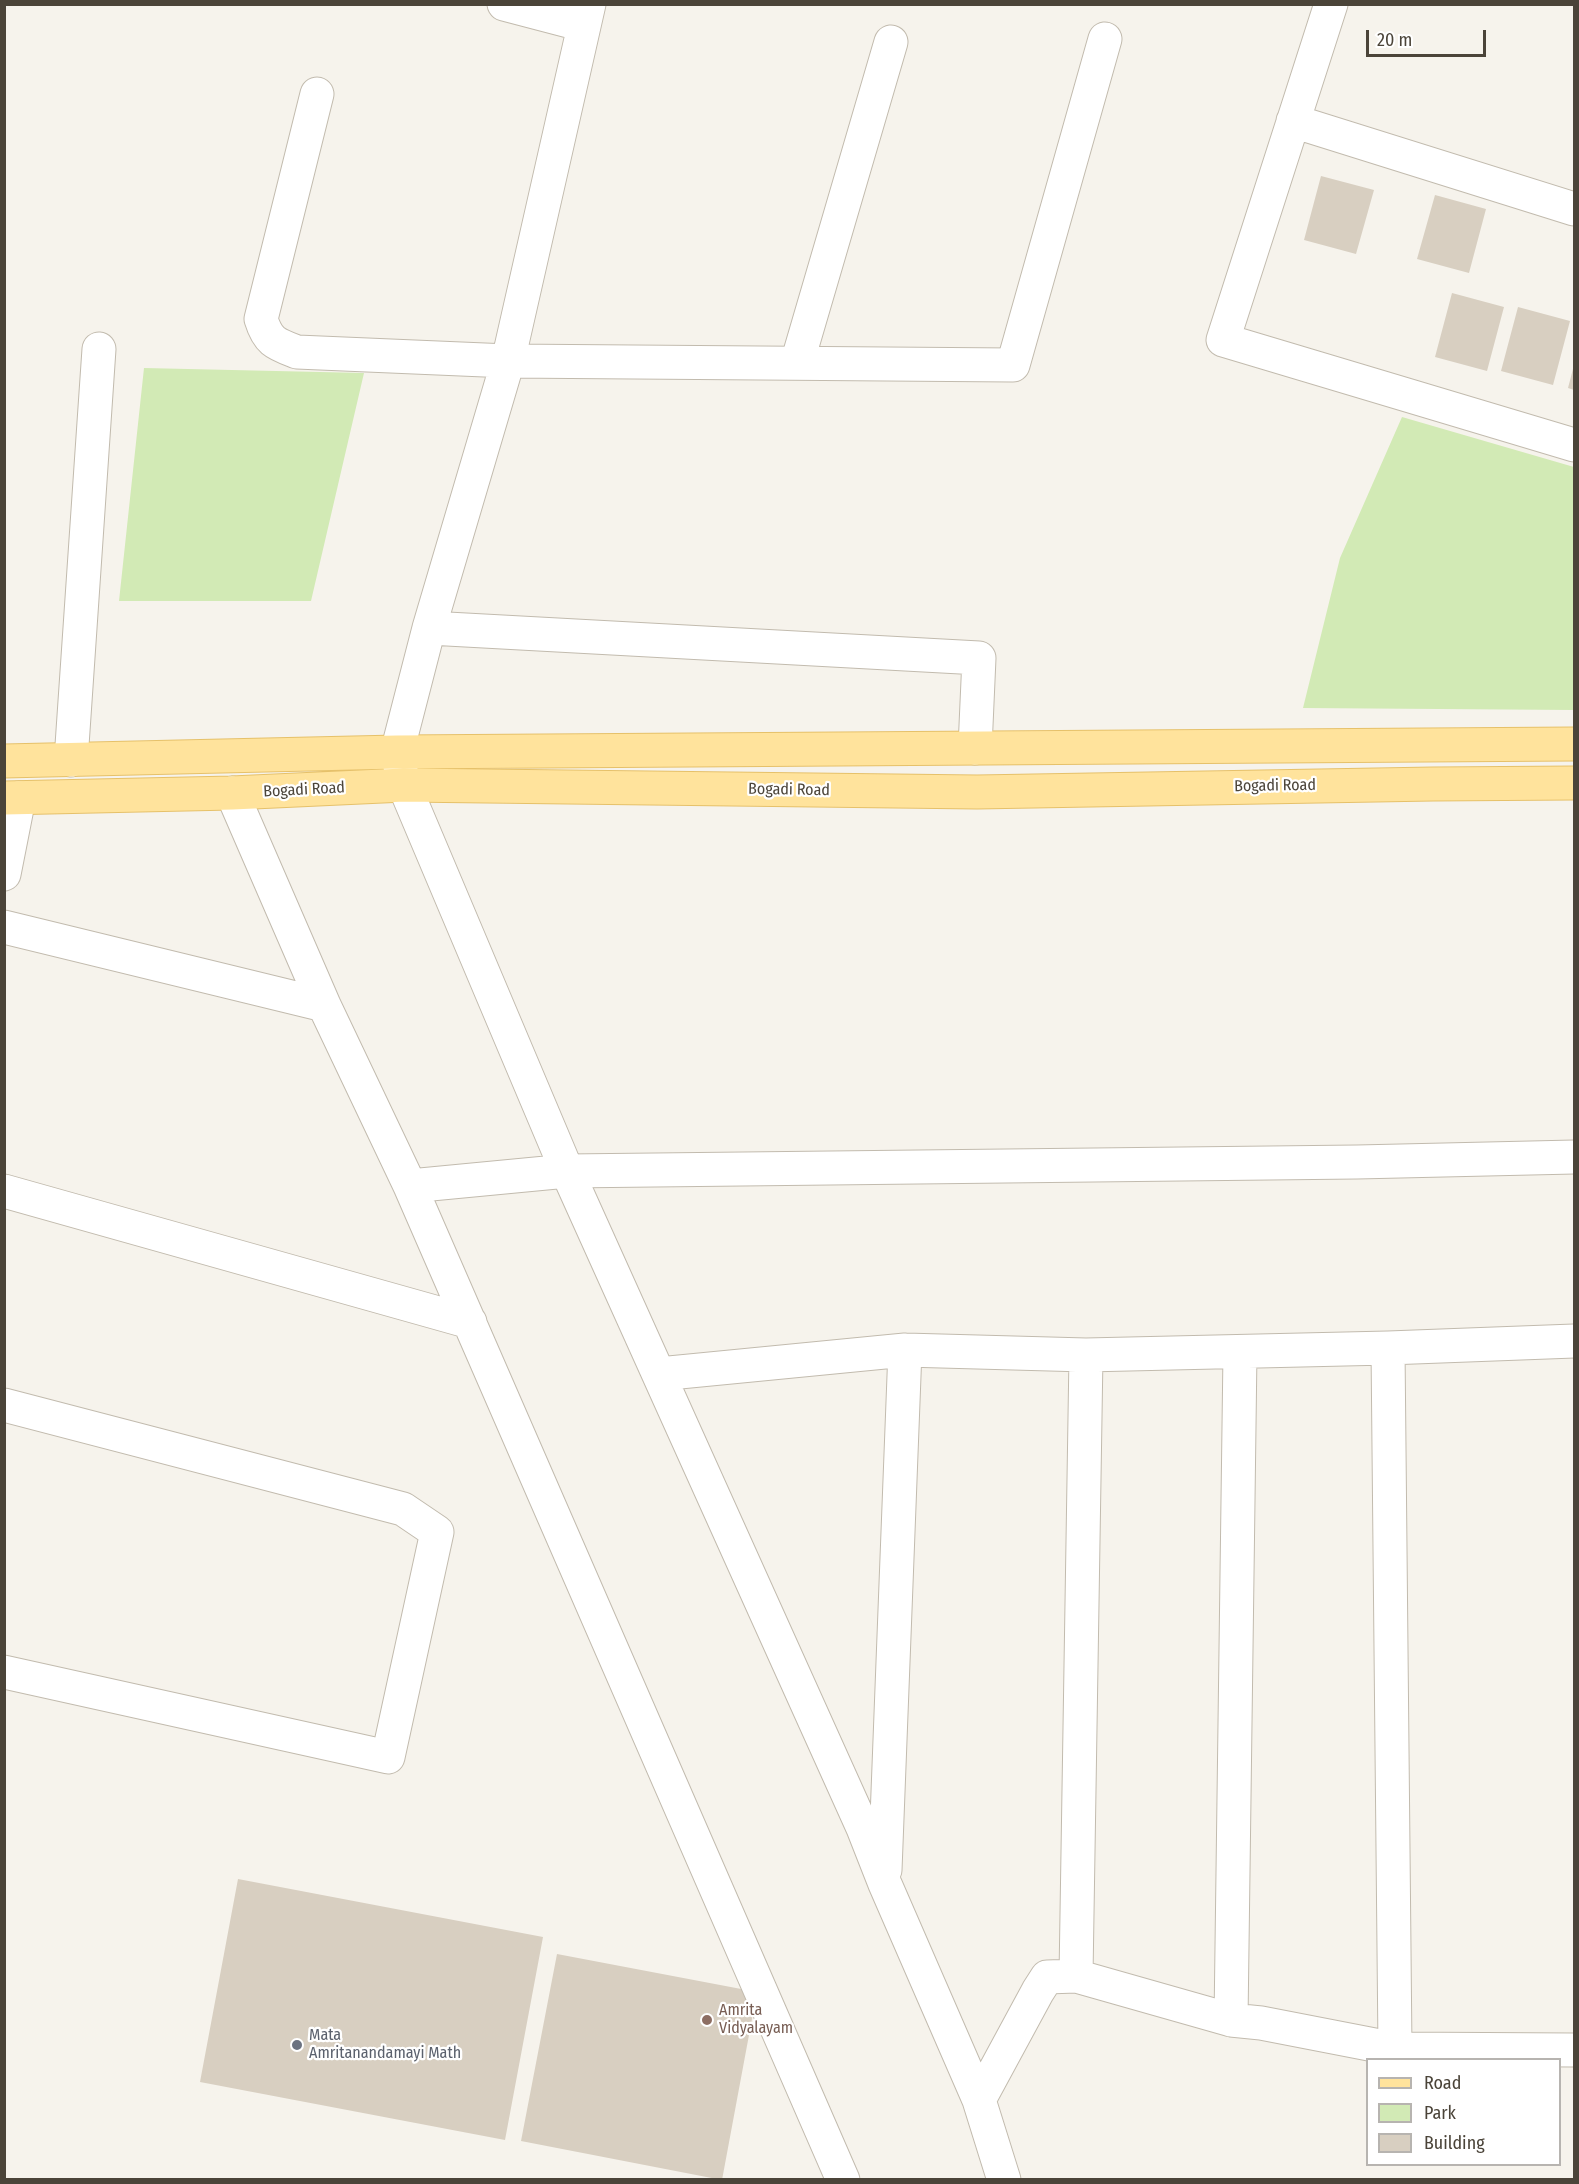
<!DOCTYPE html>
<html>
<head>
<meta charset="utf-8">
<style>
	body { margin:0 }
	#map { position:relative; width:1579px; height:2184px; overflow:hidden; background:#f6f3ec; font-family:"Fira Sans Condensed",sans-serif }
	canvas { display:block }
	.frame { position:absolute; inset:0; border:6px solid #4b4439; pointer-events:none }
	.legend { position:absolute; left:1366px; top:2058px; width:195px; height:108px; box-sizing:border-box; background:#fff; border:2px solid #b7b4b0; margin:0; padding:8px 10px; list-style:none; font-size:18px; color:#4b4439 }
	.legend li { display:flex; align-items:center; gap:12px; height:30px }
	.legend b { width:30px; border:2px solid #b7b4b0 }
	.scale { position:absolute; left:1366px; top:30px; width:120px; height:27px; box-sizing:border-box; border:3px solid #4b4439; border-top:0; padding-left:8px; font-size:18px; line-height:21px; white-space:nowrap; color:#4b4439; -webkit-text-stroke:4px #fff; paint-order:stroke }
</style>
</head>
<body>
<div id="map">
<canvas width="1579" height="2184"></canvas>
<div class="frame"></div>
<ul class="legend">
<li><b style="height:8px;background:#ffe39c"></b>Road</li>
<li><b style="height:16px;background:#d2eab5"></b>Park</li>
<li><b style="height:16px;background:#d8cfc1"></b>Building</li>
</ul>
<div class="scale">20 m</div>
</div>
<script>
const g = document.querySelector('canvas').getContext('2d');
g.lineJoin = 'round';
function paint(path, color) { g.fillStyle = color; g.fill(path, 'evenodd'); }
function trace(path, color, width, dash) { g.strokeStyle = color; g.lineWidth = width; g.lineCap = dash ? 'butt' : 'round'; g.setLineDash(dash || []); g.stroke(path); }
function label(font, color, halo, rows, align = 'center') {
  g.font = font + ' "Fira Sans Condensed",sans-serif'; g.lineWidth = 4.5; g.setLineDash([]); g.textBaseline = 'middle'; g.strokeStyle = halo; g.fillStyle = color; for (const [text, x, y, turn = 0] of rows) {
    g.save(); g.translate(x, y); g.rotate((+turn || 0) * Math.PI / 180); g.textAlign = isNaN(turn) ? turn : align; if (halo) g.strokeText(text, 0, 0); g.fillText(text, 0, 0); g.restore();
  }
}
const green = new Path2D(`
	M144,368L364,373L311,601H119Z
	M1402,417L1574,467V710L1303,708L1340,558Z`);
const building = new Path2D(`
	M1321,176L1374,190L1356,254L1304,240Z
	M1435,195L1486,209L1469,273L1417,259Z
	M1452,293L1504,307L1487,371L1435,357Z
	M1518,307L1570,321L1553,385L1501,371Z
	M1574,365V390L1568,388Z
	M238,1879L543,1937L505,2140L200,2082Z
	M557,1954L757,1992L722,2180L521,2141Z`);
const minor = new Path2D(`
	M504,4L584,25
	M589,4L508,361L429,628L397,752L404,785L567,1171L863,1828L885,1884L979,2100L1004,2180
	M1331,4L1223,340L1574,445
	M317,94L261,319C268,342 276,344 297,352L508,361L1013,365L1105,39
	M1293,121L1574,209
	M797,363L891,42
	M429,628L979,658L975,748
	M71,760L99,349
	M232,793L324,1005L410,1186L843,2180
	M4,874L19,798
	M4,927L324,1005
	M410,1186L567,1171L1357,1162L1574,1157
	M4,1191L470,1322
	M1388,1348L1395,2049
	M659,1374L905,1350L1086,1355L1388,1348L1574,1341
	M4,1405L403,1509L437,1532L388,1757L4,1672
	M885,1870L905,1350
	M1076,1976L1086,1355
	M1231,2020L1240,1352
	M979,2100L1038,1991L1047,1977L1076,1976L1231,2020L1261,2023L1395,2049L1574,2050`);
const major = new Path2D(`
	M4,761L397,752L1574,744
	M4,798L232,793L404,785L977,792L1433,784L1574,783`);
const markers = [
	[707,2020,6,"#8d6e63"],
	[297,2045,6,"#6b7280"]
];
const streetNames = [
	["Bogadi Road",1275,786,-1],
	["Bogadi Road",304,790,-3],
	["Bogadi Road",789,790,1]
];
const educationNames = [
	["Amrita",719,2011],
	["Vidyalayam",719,2029]
];
const worshipNames = [
	["Mata",309,2036],
	["Amritanandamayi Math",309,2054]
];
paint(green, '#d2eab5');
paint(building, '#d8cfc1');
trace(minor, '#c2bbae', 35);
trace(major, '#e6c16a', 35);
trace(minor, '#fff', 33);
trace(major, '#ffe39c', 33);
for (const [x, y, r, color] of markers) { const dot = new Path2D(); dot.arc(x, y, r, 0, 2 * Math.PI); g.fillStyle = color; g.fill(dot); trace(dot, '#fff', 2); }
label('16px', '#4b4439', '#fff', streetNames);
label('16px', '#785e54', '#fff', educationNames, 'left');
label('16px', '#5b616d', '#fff', worshipNames, 'left');
</script>
</body>
</html>
